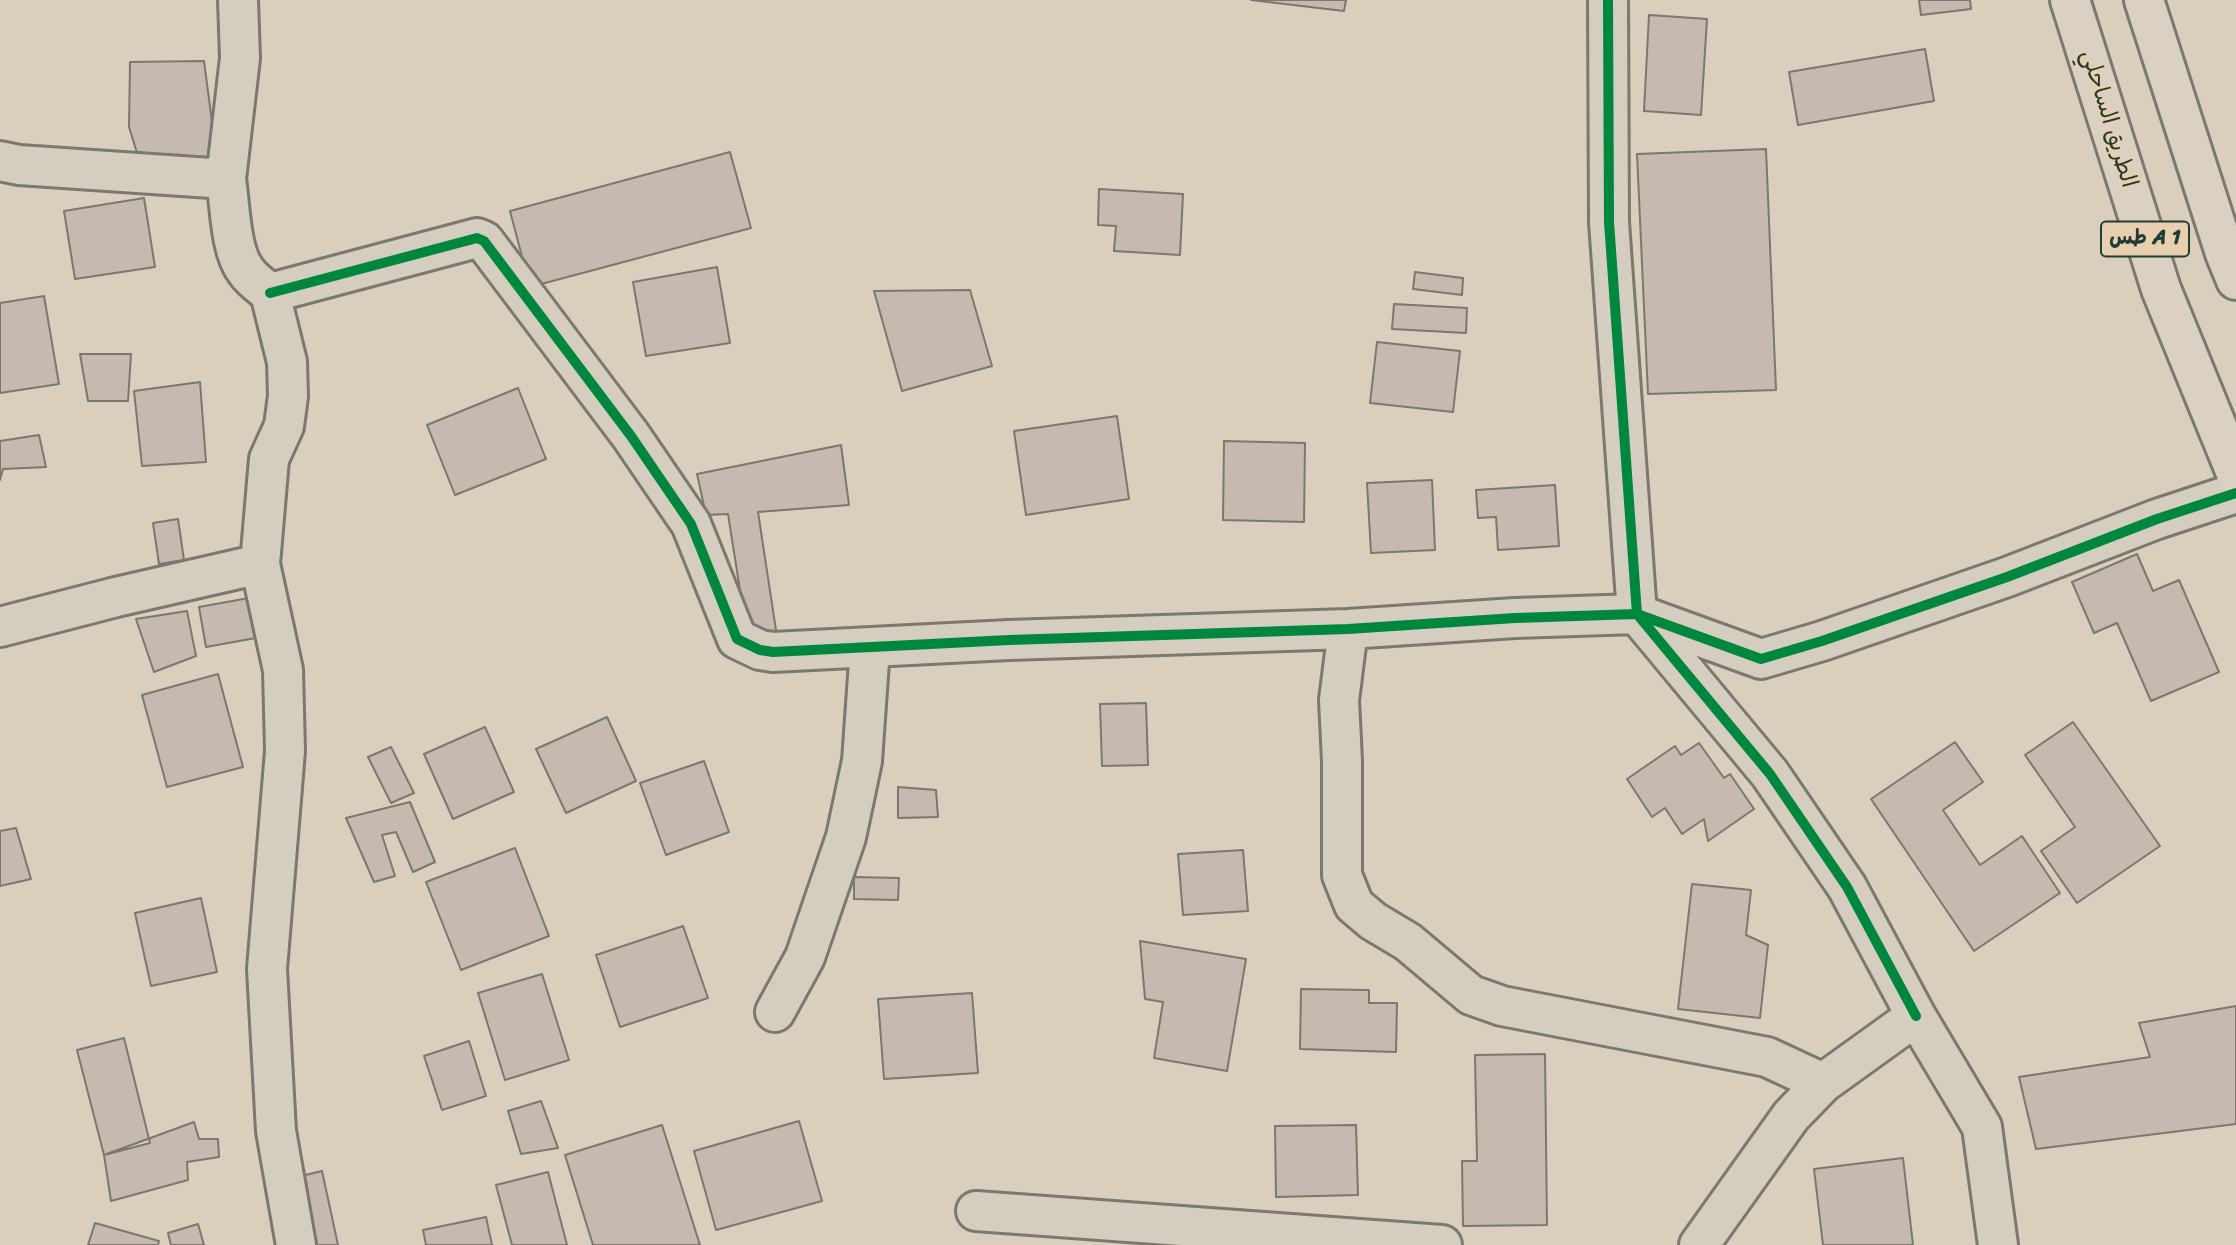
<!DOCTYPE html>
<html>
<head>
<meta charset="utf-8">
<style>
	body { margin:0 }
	canvas { display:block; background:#dacebd }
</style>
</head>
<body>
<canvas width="2236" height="1245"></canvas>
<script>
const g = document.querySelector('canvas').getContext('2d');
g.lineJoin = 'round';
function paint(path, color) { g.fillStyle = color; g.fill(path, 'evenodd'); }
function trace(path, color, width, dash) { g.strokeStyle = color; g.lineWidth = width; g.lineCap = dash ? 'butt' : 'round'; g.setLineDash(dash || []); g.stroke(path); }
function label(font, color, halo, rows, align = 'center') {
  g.font = font + ' Sriracha,"Playpen Sans Arabic",sans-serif'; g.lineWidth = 5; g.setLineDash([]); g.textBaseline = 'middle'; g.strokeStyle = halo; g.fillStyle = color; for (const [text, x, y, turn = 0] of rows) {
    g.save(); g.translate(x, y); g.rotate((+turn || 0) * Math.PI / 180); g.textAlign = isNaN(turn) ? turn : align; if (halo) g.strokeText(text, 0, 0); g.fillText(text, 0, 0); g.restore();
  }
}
const building = new Path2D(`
	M1251,0H1346L1344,11Z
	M1919,0H1970L1971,9L1921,15Z
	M1649,15L1707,19L1701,115L1644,111Z
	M1925,49L1934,101L1798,125L1789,72Z
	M204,61L217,160L137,153L129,127L130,62Z
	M1766,149L1776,390L1648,394L1637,154Z
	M730,152L751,228L530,287L510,211Z
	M1099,189L1183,194L1180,255L1114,251L1116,226L1098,225Z
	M144,198L155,267L75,279L64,211Z
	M717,267L730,343L646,356L633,282Z
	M1415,272L1463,278L1462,295L1413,289Z
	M970,290L992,366L902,391L874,291Z
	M44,296L59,384L0,393V303Z
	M1394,304L1467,308L1466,333L1392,329Z
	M1377,342L1460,351L1453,412L1370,403Z
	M80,354H131L128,401H88Z
	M200,382L206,462L142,466L134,391Z
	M518,388L546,459L455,495L427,425Z
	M1117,416L1129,499L1026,515L1014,431Z
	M39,435L46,467L3,469L0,480V441Z
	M1224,441L1305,443L1304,522L1223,520Z
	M841,445L849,505L758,512L777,637L748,641L728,514L706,515L697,474Z
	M1432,480L1435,550L1371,553L1367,483Z
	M1555,485L1559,546L1498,550L1496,517L1478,518L1476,490Z
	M178,519L184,560L159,564L153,523Z
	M2137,554L2153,591L2179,580L2219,672L2151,701L2117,623L2094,633L2072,582Z
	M249,598L256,638L206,647L199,607Z
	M187,611L196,656L154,672L136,619Z
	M218,674L243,767L167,787L142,695Z
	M1146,703L1148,765L1102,766L1100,704Z
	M607,717L636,781L566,813L536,749Z
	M2073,722L2160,846L2077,903L2041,851L2075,827L2025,755Z
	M485,727L514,792L453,819L424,754Z
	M1955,742L1983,782L1943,810L1980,865L2022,836L2060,893L1974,951L1871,799Z
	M1699,743L1724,778L1730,774L1754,809L1708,841L1704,819L1682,834L1665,808L1652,817L1627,779L1675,746L1681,755Z
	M391,747L414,793L391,803L368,757Z
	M704,761L729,832L666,855L640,783Z
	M898,787L936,790L938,817L898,818Z
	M410,802L435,862L413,872L396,832L382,835L395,876L374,882L346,818Z
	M16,828L31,879L0,886V831Z
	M515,848L549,936L461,970L426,882Z
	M1243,850L1248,911L1183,915L1178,854Z
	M854,877L899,878L898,900L854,899Z
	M1692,884L1751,890L1746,935L1768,945L1760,1018L1678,1009Z
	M201,898L217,972L151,986L135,913Z
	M683,926L708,998L620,1027L596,955Z
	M1140,941L1246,959L1227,1071L1154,1058L1163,1002L1145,999Z
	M542,974L569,1060L505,1080L478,993Z
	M1301,989L1369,990V1003H1397L1396,1052L1300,1049Z
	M972,993L978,1073L884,1079L878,999Z
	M2236,1006V1124L2036,1149L2019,1077L2150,1057L2139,1023Z
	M124,1038L150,1143L104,1155L77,1050Z
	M469,1041L486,1096L442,1110L424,1056Z
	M1545,1054L1547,1225L1463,1226L1462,1161H1477L1475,1055Z
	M541,1101L558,1148L521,1154L508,1111Z
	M799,1121L822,1201L716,1230L694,1151Z
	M194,1122L199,1139H218L219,1157L187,1162L188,1180L111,1201L104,1155Z
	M662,1125L700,1245H593L565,1155Z
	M1356,1125L1358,1195L1276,1197L1275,1126Z
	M1903,1158L1913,1245H1823L1814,1169Z
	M322,1171L338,1245H317L301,1176Z
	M548,1172L567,1245H512L496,1185Z
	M486,1217L492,1245H426L423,1230Z
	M95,1223L159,1241L158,1245H88Z
	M198,1224L204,1245H171L168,1233Z`);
const minor = new Path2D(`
	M0,161L19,165L226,179C230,204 230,251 246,271C252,280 261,286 270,293L287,362L288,396L284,426L269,459L260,564
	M226,179L240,58L238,0
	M270,293L477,238L484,241L631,436L691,524L737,639L760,650L773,652L1009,640L1348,629L1515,618L1637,614L1609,222L1608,0
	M0,627L116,597L260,564L283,670L285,751L267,969L276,1131L296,1245
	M1348,629L1339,700L1342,761V875L1354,905L1373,921L1408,942L1471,995L1502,1006L1767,1057L1823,1083
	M775,1012L805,957L846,837L862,761L870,648
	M1916,1016L1847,887L1770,774L1637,614L1761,659L1822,641L2007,577L2157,519L2236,493
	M976,1211L1442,1245
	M1699,1245L1791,1116L1823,1083L1916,1016L1982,1127L1998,1245`);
const trunk = new Path2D(`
	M2070,0L2161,289L2236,473
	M2144,0L2225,253L2236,280`);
const cycleway = new Path2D(`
	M270,293L477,238L484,241L631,436L691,524L737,639L760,650L773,652L1009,640L1348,629L1515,618L1637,614L1609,222L1608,0
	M1916,1016L1847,887L1770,774L1637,614L1761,659L1822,641L2007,577L2157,519L2236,493`);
const shields = [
	[2145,239,88]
];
const shieldNames = [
	["طس A 1",2145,239]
];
const streetNames = [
	["الطريق الساحلي",2108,119,73]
];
paint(building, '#c6b9af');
trace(building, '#79796f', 2);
trace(minor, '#79796f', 44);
trace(trunk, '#79796f', 44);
trace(minor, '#d6cdc1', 38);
trace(trunk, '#dad1c2', 38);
trace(cycleway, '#00873e', 10);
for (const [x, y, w] of shields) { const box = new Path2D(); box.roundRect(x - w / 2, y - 17.5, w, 35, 5); g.fillStyle = '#e7cfb0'; g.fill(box); trace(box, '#1f3d34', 2); }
label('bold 21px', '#1f3d34', null, shieldNames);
label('23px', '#1f3d34', '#e7cfb0', streetNames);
</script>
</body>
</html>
